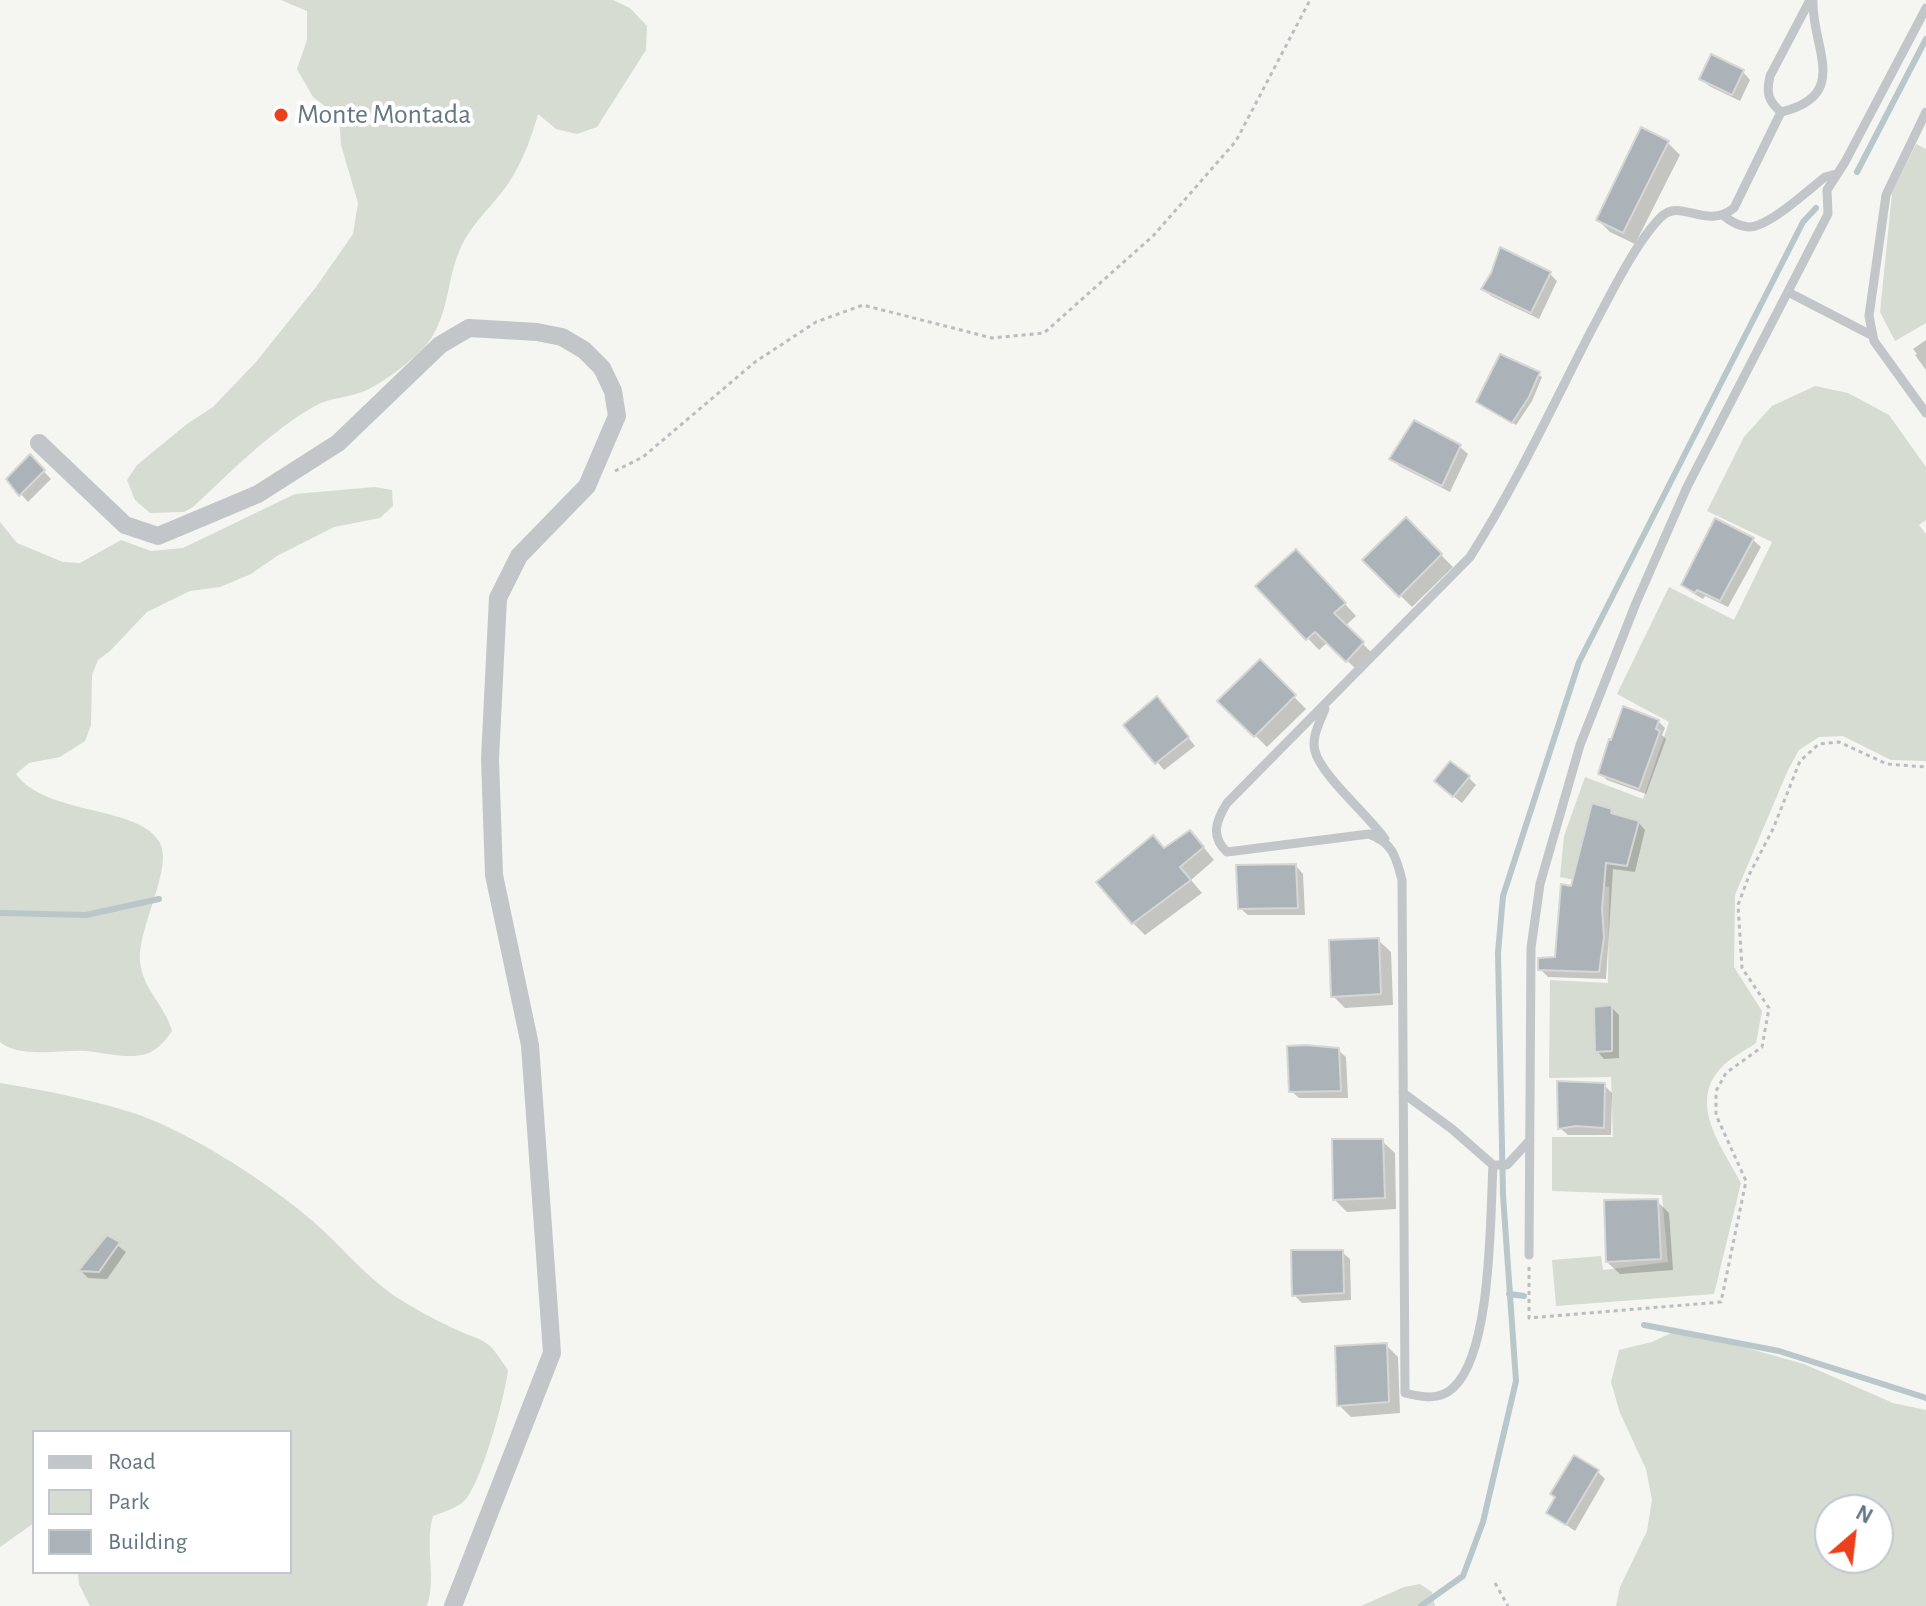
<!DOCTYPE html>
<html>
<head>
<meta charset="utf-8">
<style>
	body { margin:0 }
	#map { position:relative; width:1926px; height:1606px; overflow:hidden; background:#f5f5f1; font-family:"Alegreya Sans",sans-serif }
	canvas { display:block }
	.legend { position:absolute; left:32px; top:1430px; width:260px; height:144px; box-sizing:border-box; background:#fff; border:2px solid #c0c8cd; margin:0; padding:10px 14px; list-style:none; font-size:24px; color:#627683 }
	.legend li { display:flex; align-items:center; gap:16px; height:40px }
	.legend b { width:40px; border:2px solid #c0c8cd }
	.north { position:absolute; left:1814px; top:1494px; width:80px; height:80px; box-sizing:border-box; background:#fff; border:2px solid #c0c8cd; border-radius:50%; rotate:28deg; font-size:22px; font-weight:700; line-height:32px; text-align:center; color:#627683 }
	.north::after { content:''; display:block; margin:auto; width:28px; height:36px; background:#eb401b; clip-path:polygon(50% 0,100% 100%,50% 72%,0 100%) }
</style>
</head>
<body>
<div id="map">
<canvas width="1926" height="1606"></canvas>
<ul class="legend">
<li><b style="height:10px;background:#c2c6c9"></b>Road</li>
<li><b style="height:22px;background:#d6dcd2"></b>Park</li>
<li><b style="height:22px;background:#abb3b8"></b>Building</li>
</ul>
<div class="north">N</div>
</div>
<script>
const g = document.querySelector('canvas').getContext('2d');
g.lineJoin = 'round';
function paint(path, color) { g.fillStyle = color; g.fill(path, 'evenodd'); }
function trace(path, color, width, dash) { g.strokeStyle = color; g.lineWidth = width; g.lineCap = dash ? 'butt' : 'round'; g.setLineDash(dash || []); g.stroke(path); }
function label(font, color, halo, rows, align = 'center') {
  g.font = font + ' "Alegreya Sans",sans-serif'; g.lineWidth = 8; g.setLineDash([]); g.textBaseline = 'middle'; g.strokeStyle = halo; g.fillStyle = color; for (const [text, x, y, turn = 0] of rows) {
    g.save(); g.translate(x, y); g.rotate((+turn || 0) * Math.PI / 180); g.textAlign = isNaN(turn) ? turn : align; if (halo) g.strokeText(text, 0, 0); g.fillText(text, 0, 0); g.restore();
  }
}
const green = new Path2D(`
	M281,0H613L630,8L647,26L646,50L597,127L577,134L556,129L538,114C532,136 524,157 513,176C501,197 481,214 468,234C446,268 452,305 432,337C422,354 386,381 367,390C350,398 331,397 315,406C269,432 231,472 193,507L184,512L150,513L135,500L127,480L137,465L187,424L213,407L256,362L316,287L353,234L358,203L341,145L339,117L313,97L297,69L307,40V11Z
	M1916,144L1926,149V323L1895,341L1880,312L1892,193Z
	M1815,386L1848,393L1889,415L1926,467V520L1919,525L1926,534V761L1891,760L1843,736L1819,737L1799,750L1788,770L1735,895L1734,967L1762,1011L1756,1043C1745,1051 1729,1058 1720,1069C1688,1105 1723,1148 1741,1183L1714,1294L1556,1306L1552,1260L1601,1256L1603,1270L1668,1262L1662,1195L1552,1191V1137H1613L1611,1077L1549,1078L1550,980L1608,983L1609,887L1560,877L1564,836L1585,777L1643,799L1669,722L1617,694L1669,587L1734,620L1772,542L1707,511L1744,437L1772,406Z
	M375,487L392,490L393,506L380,518L334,527L277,556L251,574L220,587L190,591L147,612L110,651L98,660L92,675L91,725L85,741L60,757L29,763L16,774C46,816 140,805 160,843C173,868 138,927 140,961C142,989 165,1005 172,1031C166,1040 159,1048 149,1053C130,1060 106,1053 86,1051C62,1049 20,1059 0,1042V522L17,543L63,562L80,563L121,540L151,551L183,548L295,494Z
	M0,1083C44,1090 88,1099 130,1112C185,1129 259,1177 303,1213C335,1238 359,1271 393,1295C413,1308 435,1320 457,1330C467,1335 481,1338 490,1346C497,1353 502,1362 508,1370C505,1397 482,1480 466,1499C458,1508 443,1512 433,1516C424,1547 437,1577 427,1606H90L79,1584L78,1572H290V1432H34V1523L0,1547Z
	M1679,1329L1804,1364L1893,1403L1926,1410V1606H1616L1620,1587L1647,1531L1652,1500L1646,1469L1620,1413L1611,1382L1619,1350L1652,1342ZM1830,1510H1878V1558H1830Z
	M1420,1584L1432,1592L1435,1606H1361L1404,1587Z`);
const shadow = new Path2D(`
	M1743,72L1750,80L1740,101L1709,86L1702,78Z
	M1668,143L1680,155L1635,244L1610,232L1598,220Z
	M1493,273L1550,274L1557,281L1539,319L1491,296L1484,289Z
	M1926,340V370L1915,355L1917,354L1913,349Z
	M1500,356L1542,377L1532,401L1516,425L1482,404Z
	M1460,447L1468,454L1450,492L1399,466L1392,458Z
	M30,457L51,479L28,502L21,494Z
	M1406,520L1453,567L1412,607L1365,560Z
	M1753,540L1761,547L1728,607L1705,596L1703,599L1691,592L1683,585Z
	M1308,564L1356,616L1345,626L1375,656L1359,672L1328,642L1319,650L1258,586Z
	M1260,662L1306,709L1267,747L1220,701Z
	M1164,707L1195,746L1164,770L1126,725Z
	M1658,721L1665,728L1662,735L1666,739L1646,794L1607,780L1600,773Z
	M1469,778L1476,785L1462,803L1444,789Z
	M1611,811L1616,817L1638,822L1645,830L1635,872L1613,869L1606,979L1548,977L1540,969L1557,959L1573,889Z
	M1201,844L1214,860L1191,880L1202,893L1145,935L1133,923L1165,849Z
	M1296,866L1303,874L1305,915H1248L1240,908Z
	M1378,940L1391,952L1393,1005L1345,1008L1333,996Z
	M1611,1007L1619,1015V1058L1604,1059L1597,1051Z
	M1338,1050L1346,1057L1348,1098H1299L1291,1091Z
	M1604,1085L1612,1093L1611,1135H1568L1560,1128Z
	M1382,1141L1395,1153L1396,1209L1347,1212L1335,1200Z
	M1657,1201L1669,1213L1673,1270L1620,1274L1607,1262Z
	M108,1238L126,1252L107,1279L88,1278L81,1271Z
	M1342,1252L1350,1259L1351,1300L1302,1303L1294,1295Z
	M1386,1345L1398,1357L1400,1413L1351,1417L1339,1405Z
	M1598,1472L1605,1479L1575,1531L1548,1512Z`);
const stream = new Path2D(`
	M1857,172L1926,39
	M0,913L86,915L159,899
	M1509,1294L1524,1296
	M1644,1325L1779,1351L1926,1398
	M1421,1606L1463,1576L1483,1522L1516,1381L1503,1195L1498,953L1503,896L1579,662L1803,222L1816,208`);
const building = new Path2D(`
	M1711,54L1744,70L1732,95L1699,79Z
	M1641,127L1669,141L1623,233L1596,220Z
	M1500,247L1551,272L1531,313L1481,289L1491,273Z
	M1500,354L1540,372L1529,397L1512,423L1476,402Z
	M1414,420L1461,445L1442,486L1389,459Z
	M30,454L45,470L19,496L6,479Z
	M1406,517L1442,554L1399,597L1362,560Z
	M1715,518L1754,538L1720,601L1697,590L1695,593L1681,585Z
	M1296,549L1346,603L1334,613L1364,642L1346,662L1315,632L1306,640L1255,586Z
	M1260,659L1296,695L1254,737L1217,701Z
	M1157,696L1189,737L1155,764L1123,725Z
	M1623,706L1659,720L1656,729L1660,731L1639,789L1598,774L1609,739L1611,740Z
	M1450,761L1470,776L1453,797L1434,781Z
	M1592,803L1612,809L1611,813L1639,821L1627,866L1606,863L1602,909L1604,937L1599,972L1538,970V958L1555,957L1561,884L1571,886Z
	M1190,830L1204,847L1180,867L1191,880L1132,924L1096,882L1153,835L1164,848Z
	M1296,864L1298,908L1238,909L1236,865Z
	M1379,938L1381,994L1331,997L1329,940Z
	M1612,1005V1051L1595,1052L1594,1007Z
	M1305,1045L1339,1048L1341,1091L1289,1092L1287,1046Z
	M1557,1081L1605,1083L1604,1128L1576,1126L1558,1129Z
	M1332,1139H1383L1385,1198L1333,1200Z
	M1658,1199L1661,1259L1606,1262L1604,1200Z
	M107,1235L120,1242L99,1272L78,1271Z
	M1291,1250H1343L1344,1293L1292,1296Z
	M1387,1343L1389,1402L1337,1406L1335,1346Z
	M1574,1455L1599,1470L1566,1525L1546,1513L1555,1497L1550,1494Z`);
const path = new Path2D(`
	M615,471L643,457L755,362L816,322L863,305L992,338L1044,333L1154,235L1236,141L1310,0
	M1529,1267V1318L1721,1302L1746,1181L1716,1115V1091L1726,1073L1762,1047L1769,1008L1742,968L1738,905L1750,873L1773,829L1800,761L1819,744L1839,742L1887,764L1926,767
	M1495,1583L1508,1606`);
const lane = new Path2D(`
	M1810,0L1770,76C1766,93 1768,101 1781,112C1852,95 1811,47 1813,0
	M1926,112L1886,195L1869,316L1874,341L1926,413
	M1724,216C1730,221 1739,226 1748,227C1768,228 1808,190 1825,177L1836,174
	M1788,292L1873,336
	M1325,709C1320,722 1311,737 1315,751C1320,774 1369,816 1385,839
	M1403,1093L1452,1129L1493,1165H1507L1530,1140
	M1493,1165C1490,1218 1492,1353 1453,1388C1439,1401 1421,1397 1405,1393L1402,880C1396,857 1393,843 1369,834L1227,852C1210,836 1216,821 1227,803L1470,557C1516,485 1552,407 1591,331C1609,298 1635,243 1661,217C1681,197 1705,231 1734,208L1781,112
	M1529,1255L1531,948L1540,884L1580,745L1636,603L1687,487L1828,214L1827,190L1845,162L1926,8`);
const street = new Path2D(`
	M39,443L125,525L158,536L258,494L338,443L440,345L469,328L537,332L562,337L584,350L602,368L613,391L617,416L587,486L519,556L498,598L490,759L494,875L530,1045L552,1353L453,1606`);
const markers = [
	[281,115,8,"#eb401b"]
];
const poiNames = [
	["Monte Montada",297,115]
];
paint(green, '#d6dcd2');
paint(shadow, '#0003');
trace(stream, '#b9c7cb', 6);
paint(building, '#abb3b8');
trace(building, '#d6d6d4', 2);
trace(path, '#bbbec0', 3, [4, 4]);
trace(lane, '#c2c6c9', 9);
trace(street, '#c2c6c9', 18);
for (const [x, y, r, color] of markers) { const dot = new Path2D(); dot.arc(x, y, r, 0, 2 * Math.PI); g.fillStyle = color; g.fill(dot); trace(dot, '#fff', 3); }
label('28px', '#627683', '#fff', poiNames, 'left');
</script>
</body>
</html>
